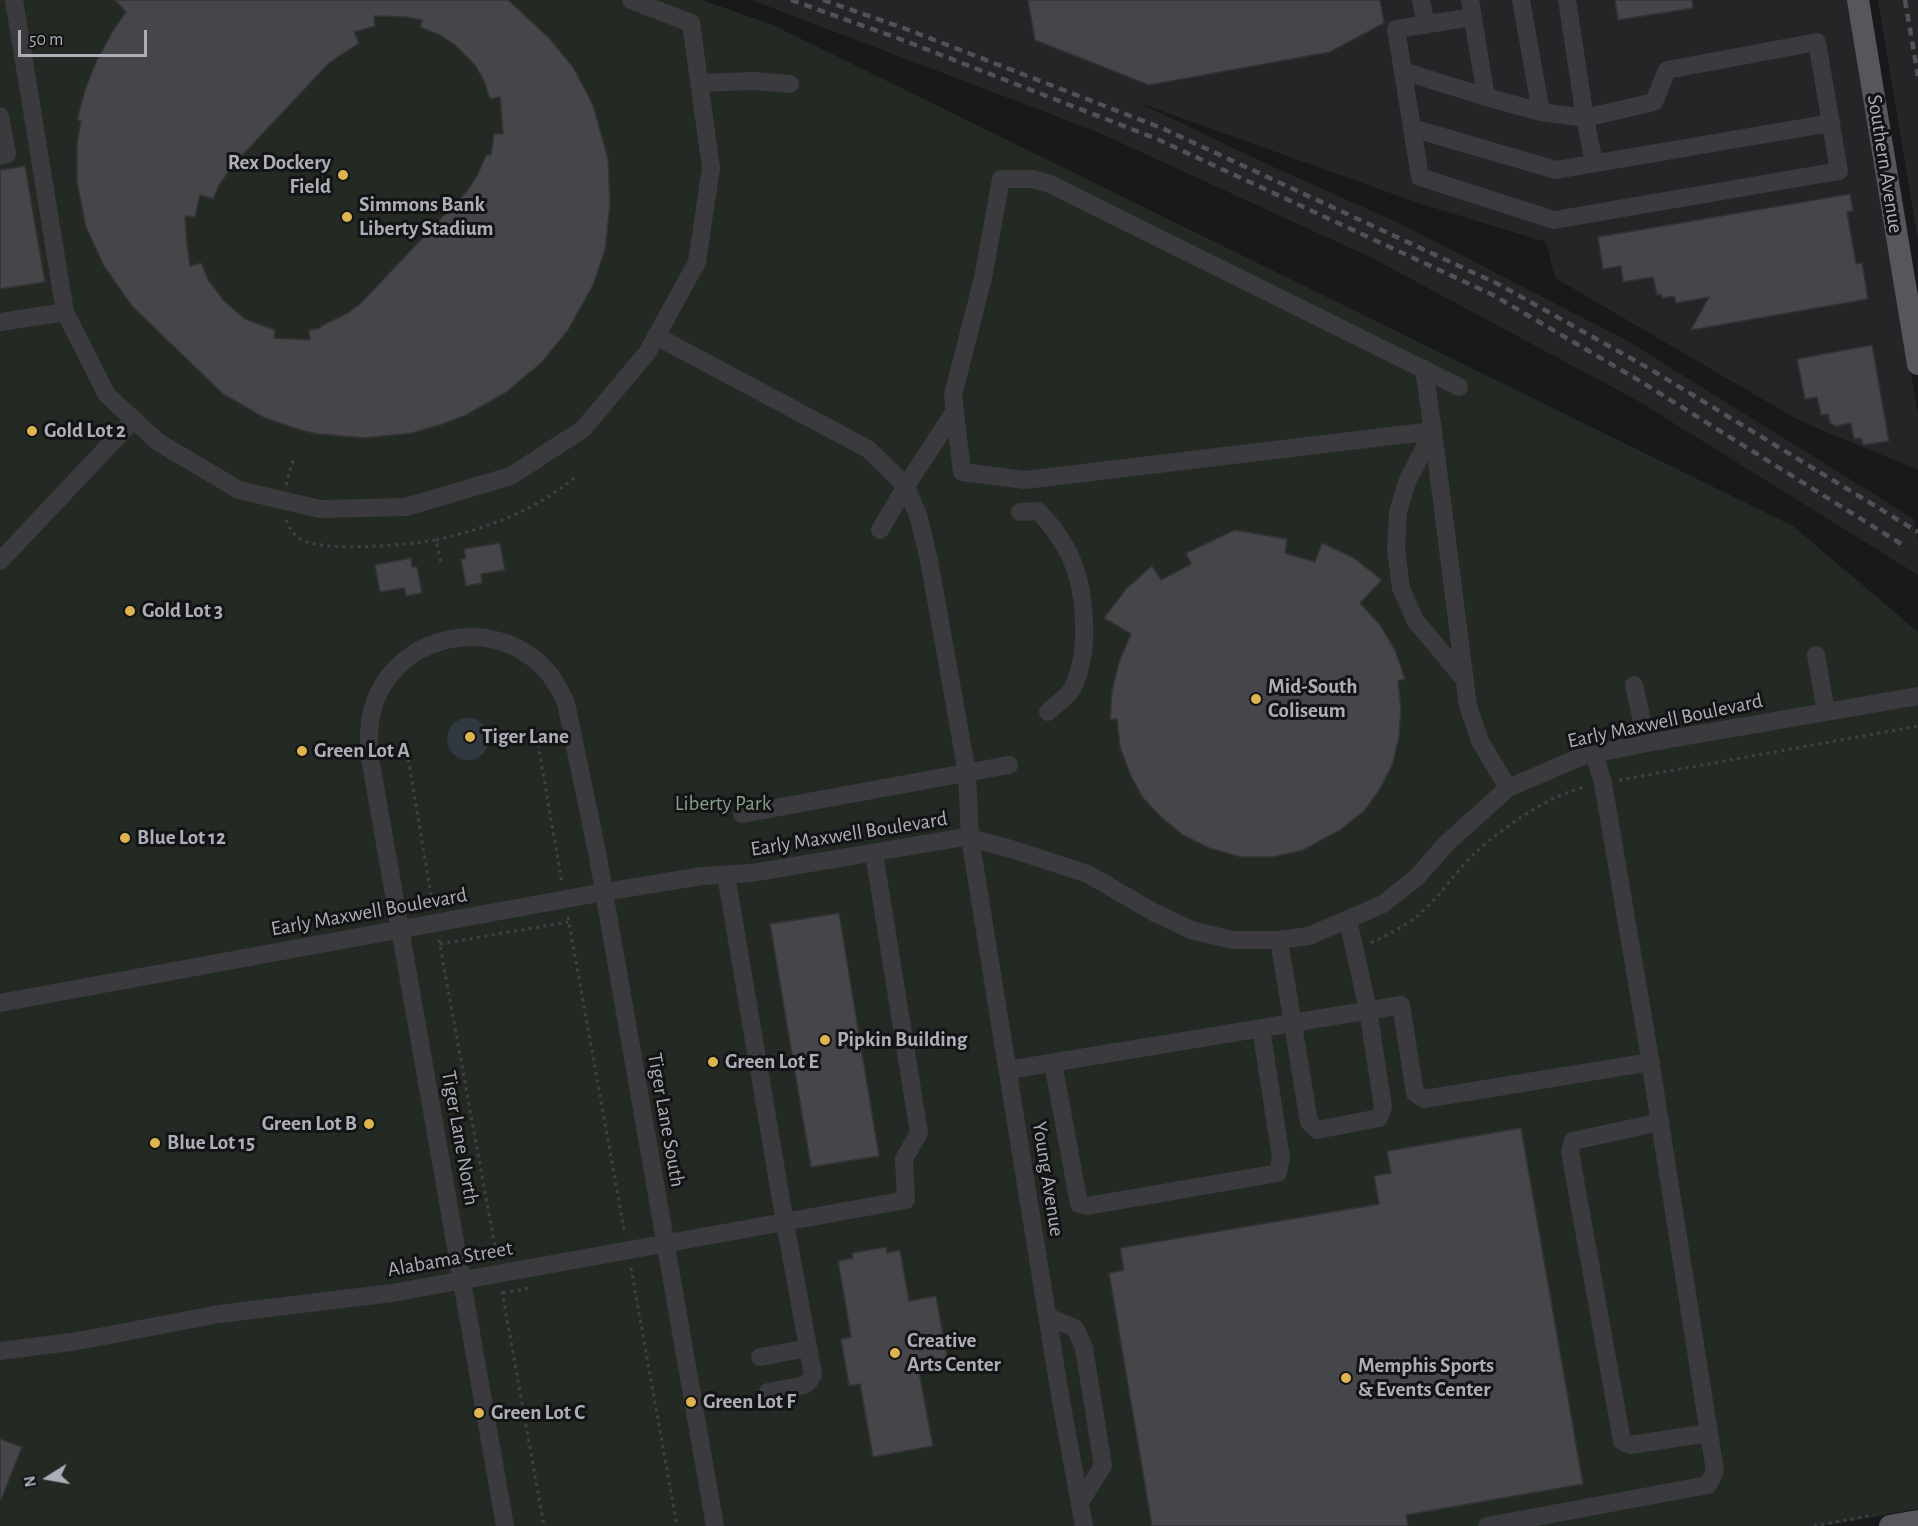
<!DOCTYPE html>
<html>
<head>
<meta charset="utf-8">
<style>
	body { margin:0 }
	#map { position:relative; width:1918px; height:1526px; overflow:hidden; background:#19181a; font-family:"Alegreya Sans",sans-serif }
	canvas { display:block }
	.north { position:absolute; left:18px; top:1448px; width:60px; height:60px; -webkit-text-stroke:4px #141315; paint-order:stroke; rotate:259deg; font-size:16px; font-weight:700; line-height:24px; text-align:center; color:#acafb8 }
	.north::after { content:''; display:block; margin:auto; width:21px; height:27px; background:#acafb8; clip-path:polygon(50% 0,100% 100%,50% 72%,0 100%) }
	.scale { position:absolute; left:18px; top:30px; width:129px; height:27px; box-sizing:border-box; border:3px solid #acafb8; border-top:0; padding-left:8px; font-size:18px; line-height:21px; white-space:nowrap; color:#acafb8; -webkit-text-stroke:4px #141315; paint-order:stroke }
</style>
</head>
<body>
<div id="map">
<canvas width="1918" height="1526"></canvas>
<div class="north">N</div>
<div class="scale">50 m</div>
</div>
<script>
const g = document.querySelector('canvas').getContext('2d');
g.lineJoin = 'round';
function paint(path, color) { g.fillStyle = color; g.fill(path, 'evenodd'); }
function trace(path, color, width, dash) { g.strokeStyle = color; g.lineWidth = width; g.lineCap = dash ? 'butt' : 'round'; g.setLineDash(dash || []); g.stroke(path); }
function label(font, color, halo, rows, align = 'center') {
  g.font = font + ' "Alegreya Sans",sans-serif'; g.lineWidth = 6; g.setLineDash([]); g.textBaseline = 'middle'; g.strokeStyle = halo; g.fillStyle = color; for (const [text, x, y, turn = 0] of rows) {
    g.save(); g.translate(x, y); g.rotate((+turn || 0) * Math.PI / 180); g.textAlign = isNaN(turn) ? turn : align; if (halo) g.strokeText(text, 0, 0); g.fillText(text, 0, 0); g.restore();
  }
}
const built = new Path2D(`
	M751,0H1847L1918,414V470L1800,421L1555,278L1546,242L1418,203L1137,102L1267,164L1403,225L1626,340L1914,519L1918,542V575L1638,401L1372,258L1095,131Z
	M1878,0H1918V241Z`);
const green = new Path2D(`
	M0,0H702L773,25L1793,526L1918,632V1509L1823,1526H0Z`);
const water = new Path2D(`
	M447 739a21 21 0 1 1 42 0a21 21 0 1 1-42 0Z`);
const building = new Path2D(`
	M115,0H508L549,38L573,67L593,105L608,159L610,205L605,250L593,285L568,330L541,363L505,393L466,415L443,424L412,433L365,438L318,434L300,430L265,418L223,394L132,306L104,266L86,227L77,182V143L81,121L77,120L85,90L96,62L114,29L126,12ZM374,16L406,17L422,20L420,27L440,35L455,45L475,65L484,81L490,99L500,97L503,134H494L491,155H486L477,176L467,191L361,303L348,313L321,326V328L309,330L310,340L274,338L275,330L245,319L224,301L209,281L201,263L190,266L187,244L185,216L195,217L200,195L213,199L219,185L234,164L329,63L359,43L354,32L375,26Z
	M1028,0H1380L1384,23L1330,52L1149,85L1035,40Z
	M1615,0H1692L1693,8L1618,20Z
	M25,166L45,282L0,289V170Z
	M1850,194L1853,211L1847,212L1856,264L1862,263L1868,299L1691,330L1709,297L1676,303L1674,296L1662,298L1661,294L1657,295L1653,277L1623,282L1621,266L1603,269L1598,237Z
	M1872,345L1889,441L1863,445L1861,438L1854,439L1851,423L1836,426L1830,423L1828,414L1821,415L1817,397L1805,399L1797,359Z
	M1235,530L1287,539L1285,553L1315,562L1322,543L1354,558L1382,580L1360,603L1380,625L1395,650L1405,679L1398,681L1401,708L1399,736L1393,763L1380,789L1364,811L1340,830L1303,850L1273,857H1241L1209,848L1183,835L1162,818L1143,798L1130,774L1120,747L1117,719H1110L1112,691L1119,662L1131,634L1104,618L1126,589L1152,566L1161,580L1191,564L1186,553Z
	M500,543L505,570L481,574L482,583L466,586L461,559L466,558L464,549Z
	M411,558L412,567H417L422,593L406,596L404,588L380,592L375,565Z
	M839,913L879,1156L811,1167L770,924Z
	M1521,1128L1583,1484L1406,1515L1408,1526H1152L1109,1273L1124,1270L1120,1248L1379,1204L1374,1176L1391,1173L1387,1151Z
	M886,1247L887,1253L900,1250L909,1301L936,1296L949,1367L919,1372L933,1446L873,1457L860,1384L849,1386L841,1339L851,1337L838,1261L853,1258L852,1253Z
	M0,1439L22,1447L1,1500H0Z`);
const path = new Path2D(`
	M286,485L294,457
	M286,520C289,528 296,538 304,541C333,552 405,545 436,540L441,563
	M436,540C487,528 533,512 574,478
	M538,744L562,883
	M407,752L433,907
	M1619,780L1918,726
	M568,917L625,1235
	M439,940L497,1258
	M1371,943C1391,933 1410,924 1426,908C1444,891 1457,870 1475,853C1502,828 1550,794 1586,787
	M440,944L568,922
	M631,1268L677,1526
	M502,1291L544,1526
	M503,1293L530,1288
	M1814,1526L1874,1515`);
const minor = new Path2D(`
	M14,0L65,312L107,395L158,442L239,490L320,509L406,507L511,476L583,429L647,353L697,262L711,168L691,23L631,0
	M1421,0L1426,25
	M1470,0L1486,97L1541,112
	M1521,0L1541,112L1585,118L1567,0
	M1473,17L1396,29L1420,177L1554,220L1839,171L1817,42L1667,70L1654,102L1585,118L1594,163
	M1403,71L1486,97
	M699,83L753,81L790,84
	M0,116L7,154L0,156
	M1412,128L1556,170L1831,123
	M0,322L65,312
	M656,336L868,449L906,486L919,518L929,560L967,773L970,838L1061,1401L1084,1526
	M1424,369L1433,431L1025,480L962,472L953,395L983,278L1001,179H1032L1050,184C1187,251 1323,319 1459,387
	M1433,431L1468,706L1480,741L1508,788
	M1433,431L1407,482L1398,512L1396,550L1401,588L1415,620L1464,679
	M1020,512L1038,511C1075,549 1086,588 1084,641C1083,656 1079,681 1069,693C1063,700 1054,706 1048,712
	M880,530L906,486L955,411
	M0,561L134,419
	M1816,655L1826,712
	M1634,685L1647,743
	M742,814L1009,765
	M726,875L785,1223L813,1374L809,1381L805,1385L768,1392
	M1279,940L1309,1122L1317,1130L1379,1118L1383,1107L1368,1010L1348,920
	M0,1003L604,892L702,876L752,873L959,838H970L1011,849L1088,874L1155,913L1194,931L1233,940H1279L1309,936L1383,904L1416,878L1446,844L1508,788L1583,756L1647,743L1918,696
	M1053,1063L1079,1204L1087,1206L1278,1173L1281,1158L1261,1028
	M1008,1070L1401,1005L1415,1093L1424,1099L1651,1062
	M1660,1122L1573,1141L1570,1152L1622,1441L1630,1445L1709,1433
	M1048,1317L1075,1328L1084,1348L1103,1466L1080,1502
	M0,1351L78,1341L219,1314L392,1293L906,1200L904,1159L919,1133L874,853
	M760,1357L808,1348
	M505,1526L370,758C368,738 368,719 376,699C403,632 494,616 544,668C554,678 560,690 566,703L597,852L715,1526
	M1487,1526L1708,1485L1715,1471L1648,1047L1603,783L1594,754`);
const major = new Path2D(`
	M1858,0L1918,364
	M1890,1526L1918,1521`);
const rail = new Path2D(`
	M791,0L900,39L1157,139L1493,295L1640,381L1906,547
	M823,0L906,29L1164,129L1500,285L1650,369L1918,532
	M1905,0L1918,76`);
const markers = [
	[343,175,6,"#ddb44d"],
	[347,217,6,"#ddb44d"],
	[32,431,6,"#ddb44d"],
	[130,611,6,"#ddb44d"],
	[1256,699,6,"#ddb44d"],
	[470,737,6,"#ddb44d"],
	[302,751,6,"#ddb44d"],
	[125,838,6,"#ddb44d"],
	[825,1040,6,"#ddb44d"],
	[713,1062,6,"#ddb44d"],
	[369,1124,6,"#ddb44d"],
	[155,1143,6,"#ddb44d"],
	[895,1353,6,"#ddb44d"],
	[1346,1378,6,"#ddb44d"],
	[691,1402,6,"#ddb44d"],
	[479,1413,6,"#ddb44d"]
];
const poiNames = [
	["Rex Dockery",331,163,"right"],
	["Field",331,187,"right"],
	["Simmons Bank",359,205],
	["Liberty Stadium",359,229],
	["Gold Lot 2",44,431],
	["Gold Lot 3",142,611],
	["Mid-South",1268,687],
	["Coliseum",1268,711],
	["Tiger Lane",482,737],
	["Green Lot A",314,751],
	["Blue Lot 12",137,838],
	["Pipkin Building",837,1040],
	["Green Lot E",725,1062],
	["Green Lot B",357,1124,"right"],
	["Blue Lot 15",167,1143],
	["Creative",907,1341],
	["Arts Center",907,1365],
	["Memphis Sports",1358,1366],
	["& Events Center",1358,1390],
	["Green Lot F",703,1402],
	["Green Lot C",491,1413]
];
const streetNames = [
	["Southern Avenue",1885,164,81],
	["Early Maxwell Boulevard",1665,721,-12],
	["Early Maxwell Boulevard",849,834,-9],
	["Early Maxwell Boulevard",369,912,-10],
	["Tiger Lane South",666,1120,80],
	["Tiger Lane North",460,1138,80],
	["Young Avenue",1048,1179,81],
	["Alabama Street",450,1259,-10]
];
const parkNames = [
	["Liberty Park",723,804]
];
paint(built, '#252527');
paint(green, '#232a24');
paint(water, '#32383f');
paint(building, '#46464a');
trace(building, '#333336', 1.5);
trace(path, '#404146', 3, [3, 4.5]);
trace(minor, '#3a3a3f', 18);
trace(major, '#56575d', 22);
trace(rail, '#515257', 4.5, [8, 6]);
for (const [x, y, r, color] of markers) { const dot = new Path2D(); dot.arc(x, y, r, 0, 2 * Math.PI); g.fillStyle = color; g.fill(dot); trace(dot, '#141315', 2); }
label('bold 21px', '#acafb8', '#141315', poiNames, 'left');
label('21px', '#acafb8', '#141315', streetNames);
label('21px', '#86a189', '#141315', parkNames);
</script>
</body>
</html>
